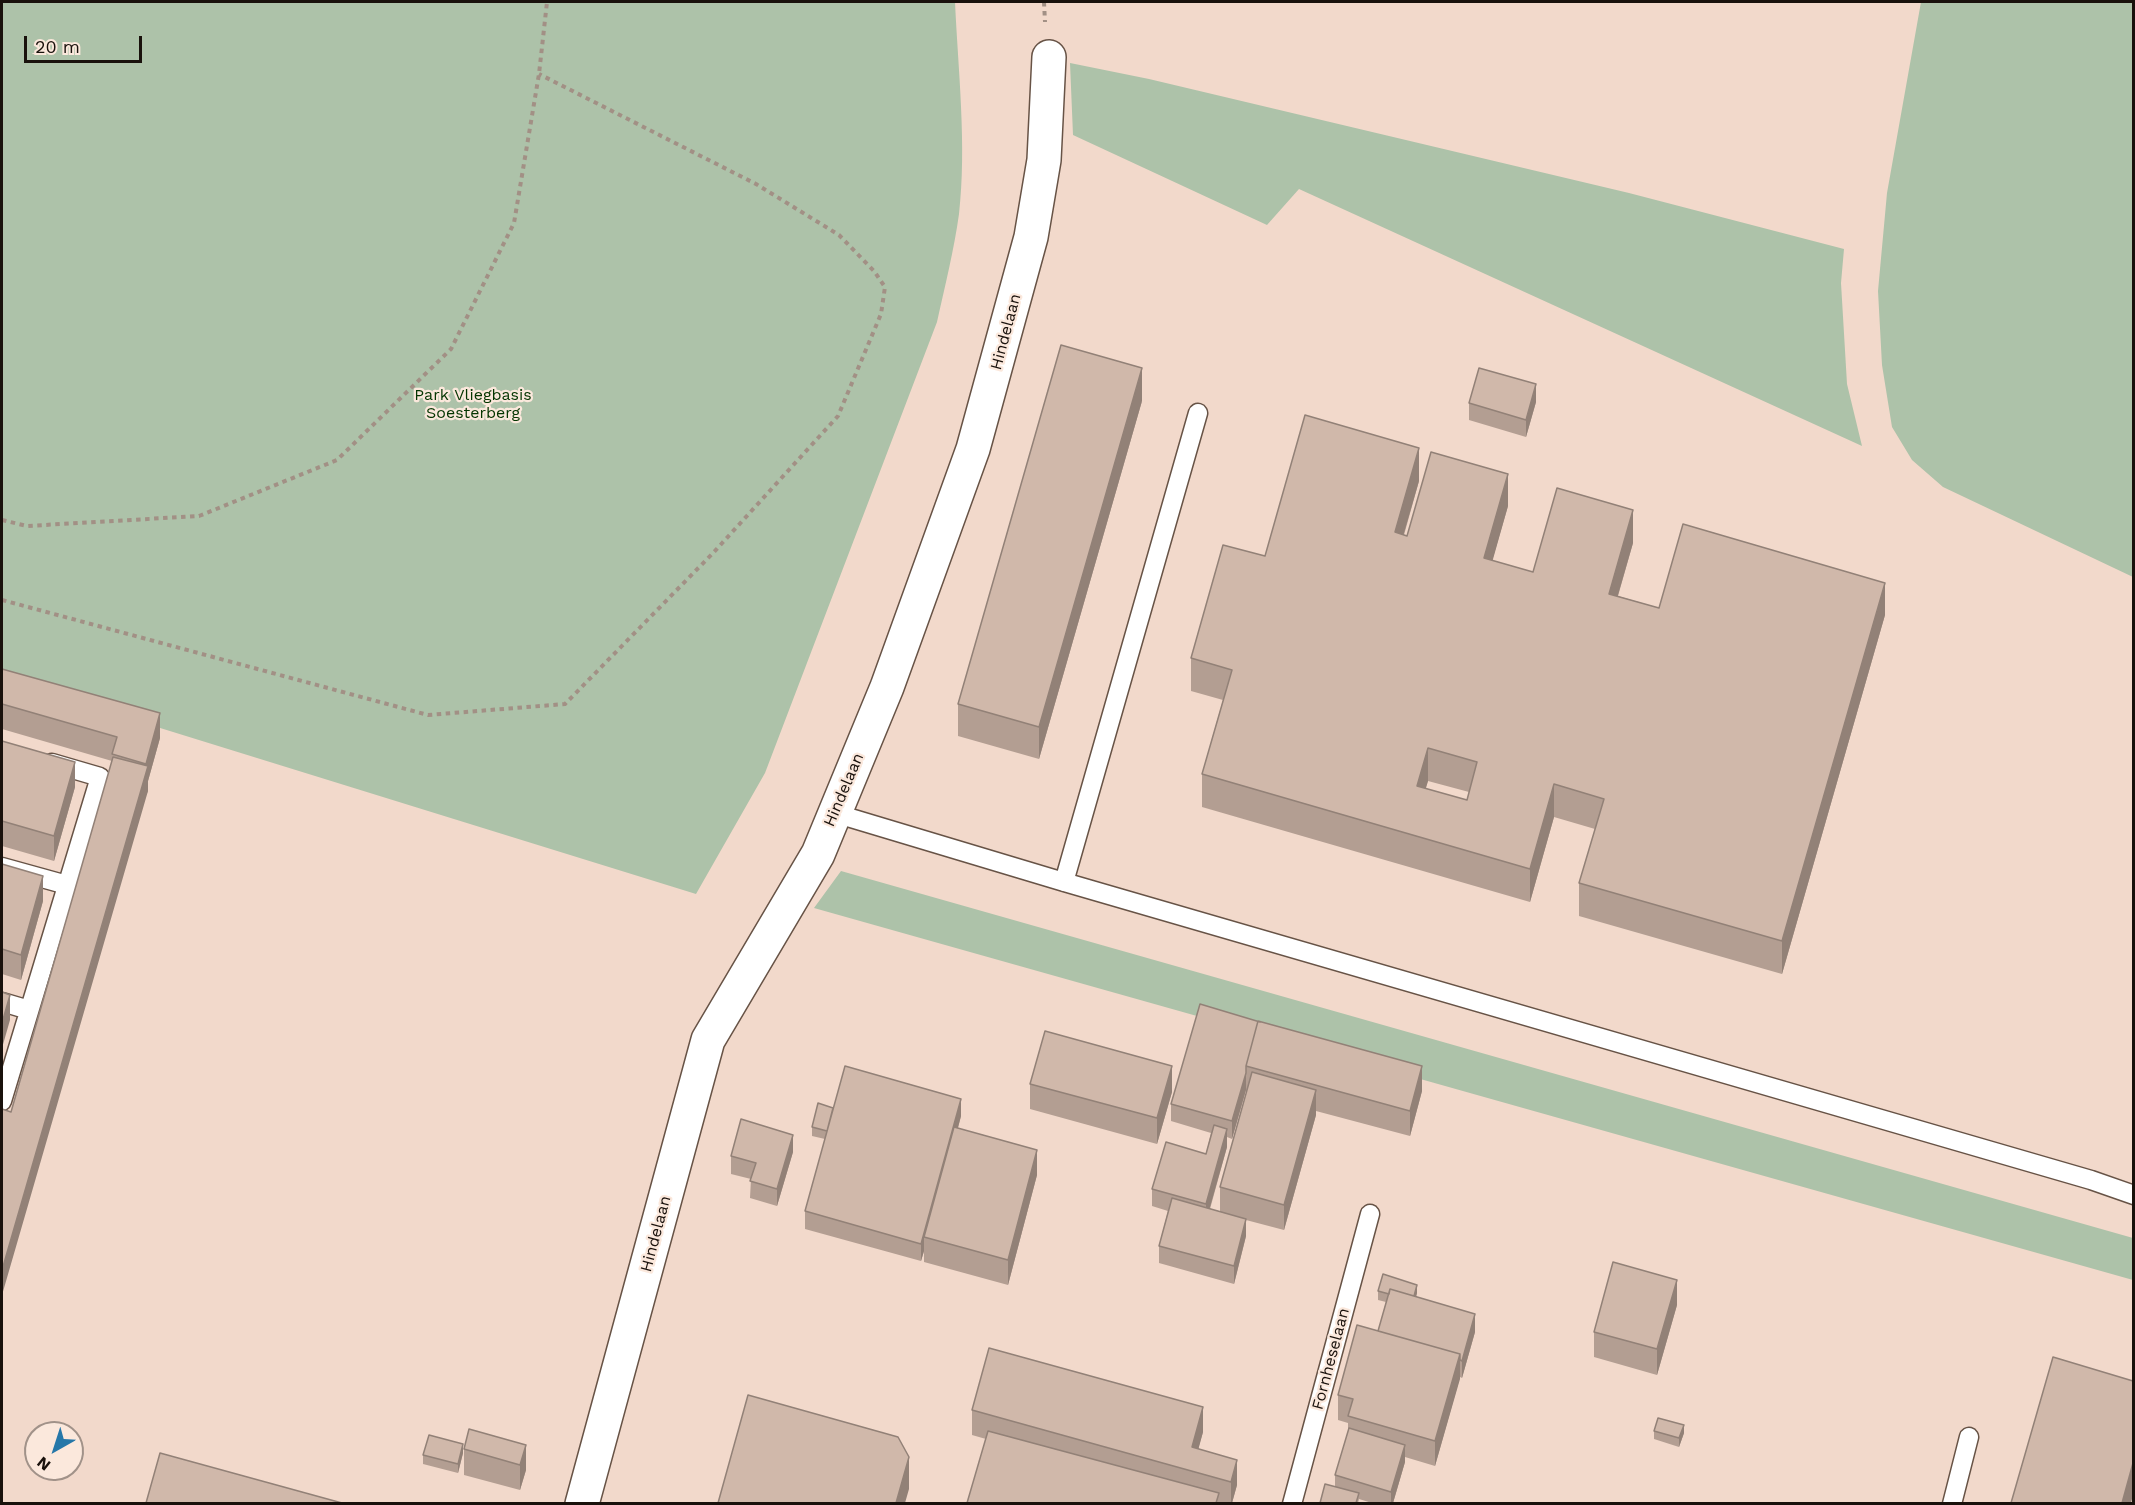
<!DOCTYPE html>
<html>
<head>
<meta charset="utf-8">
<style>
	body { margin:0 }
	#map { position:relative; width:2135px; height:1505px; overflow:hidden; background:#f2d9cb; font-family:"Work Sans",sans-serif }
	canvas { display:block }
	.frame { position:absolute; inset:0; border:3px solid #19110c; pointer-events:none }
	.north { position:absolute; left:24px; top:1421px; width:60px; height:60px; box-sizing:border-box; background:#fbe8dc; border:2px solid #a19289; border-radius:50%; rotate:219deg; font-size:16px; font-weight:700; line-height:24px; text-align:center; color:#19110c }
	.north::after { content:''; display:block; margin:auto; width:21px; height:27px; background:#2677a8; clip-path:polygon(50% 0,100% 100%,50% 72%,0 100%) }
	.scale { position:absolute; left:24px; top:36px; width:118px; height:27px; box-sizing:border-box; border:3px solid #19110c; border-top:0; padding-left:8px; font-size:18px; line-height:21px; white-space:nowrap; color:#19110c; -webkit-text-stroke:4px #fbe8dc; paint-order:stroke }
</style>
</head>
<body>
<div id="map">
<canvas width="2135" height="1505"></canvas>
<div class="frame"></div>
<div class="north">N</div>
<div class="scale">20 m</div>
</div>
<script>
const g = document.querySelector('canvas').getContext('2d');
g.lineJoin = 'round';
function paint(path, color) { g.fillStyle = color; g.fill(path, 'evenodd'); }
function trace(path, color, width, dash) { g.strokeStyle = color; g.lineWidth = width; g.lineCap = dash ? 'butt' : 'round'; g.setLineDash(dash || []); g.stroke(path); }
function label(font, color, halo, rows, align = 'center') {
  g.font = font + ' "Work Sans",sans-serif'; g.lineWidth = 4.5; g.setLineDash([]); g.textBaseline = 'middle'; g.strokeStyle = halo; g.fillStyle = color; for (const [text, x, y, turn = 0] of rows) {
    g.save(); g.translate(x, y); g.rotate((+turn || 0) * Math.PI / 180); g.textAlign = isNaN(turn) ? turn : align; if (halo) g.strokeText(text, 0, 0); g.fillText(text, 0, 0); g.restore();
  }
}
const green = new Path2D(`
	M2,2H955C958,69 967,146 959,214C954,250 945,286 937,322L765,773L696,894L2,679Z
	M1921,2H2133V577L1943,487L1912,460L1892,427L1882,365L1878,291L1887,193Z
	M1070,63L1149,79L1629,193L1844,249L1841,283L1847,384L1862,446L1299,189L1267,225L1073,135Z
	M841,871L2133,1238V1280L814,908Z`);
const path = new Path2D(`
	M1044,2L1045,22
	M2,520L27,526L199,516L337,460L451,349L514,223L539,74L547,2
	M2,600L428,715L565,704L714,552L838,416L881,314L885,287L874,271L839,235L756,184L539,74`);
const service = new Path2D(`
	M834,813L1064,882L2091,1180L2134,1195
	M2,867L67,885
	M1064,882L1198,413
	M2,1002L29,1010
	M2,1101L100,777L52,763
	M1292,1504L1370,1214
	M1952,1504L1969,1437`);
const minor = new Path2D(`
	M582,1504L708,1040L818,854L887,687L973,449L1031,237L1044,160L1049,57`);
const wall = new Path2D(`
	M1142,401L1039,759L958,736V704Z
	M1536,402L1526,437L1469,420V403Z
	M1419,481L1404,535L1407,536L1508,506L1492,561L1533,572L1633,543L1618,596L1659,608L1885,615L1782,974L1579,916V883L1595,829L1554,817L1530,902L1202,807V774L1223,700L1191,691V658L1265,556ZM1428,781L1469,792L1467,800L1425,789Z
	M2,669L160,738L148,781V791L11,1112L112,761L2,729Z
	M2,741L75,787L54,861L2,846Z
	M2,864L43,901L21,980L2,974Z
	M1200,1004L1422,1091L1410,1136L1316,1111V1115L1284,1230L1246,1220V1236L1234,1284L1159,1263V1246L1168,1211L1152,1206V1189L1206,1154L1211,1133L1171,1121V1104ZM1246,1090L1247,1092L1220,1187V1212L1210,1209L1227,1147V1137L1232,1139Z
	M1030,1084L1172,1092L1157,1144L1030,1109Z
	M833,1108L961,1116L958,1128L1037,1175L1008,1285L924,1262V1251L921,1261L805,1229V1211L825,1139L812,1136V1127Z
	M793,1152L777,1206L750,1198L751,1179L731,1174V1156Z
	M1378,1291L1417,1293L1416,1297L1475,1332L1462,1378L1460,1377L1435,1466L1405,1457V1462L1393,1503H1372L1359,1499L1358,1503H1320L1335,1487V1475L1348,1431V1423L1338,1420V1395L1378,1331L1386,1302L1378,1300Z
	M1677,1305L1657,1375L1594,1357V1332Z
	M972,1410L1203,1432L1198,1449L1237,1485L1232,1503H967L986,1439L972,1435Z
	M1654,1431L1684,1433L1679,1447L1654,1439Z
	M526,1445V1470L520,1490L464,1475V1449Z
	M463,1453L458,1473L423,1464V1455Z`);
const shadedWall = new Path2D(`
	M1142,368V401L1039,759V727Z
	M1536,384V402L1526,437V420Z
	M1419,448V481L1395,564V532Z
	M1508,474V506L1484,591V558Z
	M1633,510V543L1609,626V594Z
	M1885,583V615L1782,974V941Z
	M160,713V738L148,781V791L2,1295V1270L146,773V764Z
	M1428,748V781L1417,819V786Z
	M75,762V787L54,861V836Z
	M1554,784V817L1530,902V869Z
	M43,876V901L21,980V955Z
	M10,995V1020L2,1048V1023Z
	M1172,1066V1092L1157,1144V1118Z
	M1422,1066V1091L1410,1136V1111Z
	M1246,1073V1090L1232,1139V1121Z
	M1316,1090V1115L1284,1230V1205Z
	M961,1099V1116L928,1238L924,1237V1251L921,1261V1244Z
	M1227,1129V1147L1206,1221V1204Z
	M793,1135V1152L777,1206V1189Z
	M1037,1150V1175L1008,1285V1260Z
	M1246,1219V1236L1234,1284V1266Z
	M1677,1280V1305L1657,1375V1349Z
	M1417,1285V1293L1412,1311V1302Z
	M1475,1314V1332L1462,1378V1361Z
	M1460,1354V1379L1435,1466V1441Z
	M1203,1407V1432L1192,1473V1447Z
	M1684,1425V1433L1679,1447V1438Z
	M463,1444V1453L458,1473V1464Z
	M526,1445V1470L520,1490V1465Z
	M1405,1445V1462L1393,1503H1391V1492Z
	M909,1457V1489L905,1503H896Z
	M1237,1460V1485L1232,1503H1231V1482Z
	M2133,1463V1495L2131,1503H2122Z`);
const building = new Path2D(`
	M1061,345L1142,368L1039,727L958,704Z
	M1479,368L1536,384L1526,420L1469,403Z
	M1305,415L1419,448L1395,532L1407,536L1431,452L1508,474L1484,558L1533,572L1557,488L1633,510L1609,594L1659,608L1683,524L1885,583L1782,941L1579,883L1604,799L1554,784L1530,869L1202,774L1232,670L1191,658L1223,545L1265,556ZM1428,748L1477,762L1467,800L1417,786Z
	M2,669L160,713L146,764L112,754L117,737L2,704Z
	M2,741L75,762L54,836L2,821Z
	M113,757L148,766L2,1270V1109L11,1112Z
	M2,864L43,876L21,955L2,949Z
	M2,992L10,995L2,1023Z
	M1200,1004L1260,1022L1258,1021L1246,1066V1073L1232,1121L1171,1104Z
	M1258,1021L1422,1066L1410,1111L1246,1066Z
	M1045,1031L1172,1066L1157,1118L1030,1084Z
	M845,1066L961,1099L921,1244L805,1211Z
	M1252,1072L1316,1090L1284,1205L1220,1187Z
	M818,1103L833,1108L827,1131L812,1127Z
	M741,1119L793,1135L777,1189L750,1181L756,1163L731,1156Z
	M1214,1125L1227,1129L1206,1204L1152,1189L1166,1142L1206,1154Z
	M954,1127L1037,1150L1008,1260L924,1237Z
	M1172,1198L1246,1219L1234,1266L1159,1246Z
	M1613,1262L1677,1280L1657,1349L1594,1332Z
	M1383,1274L1417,1285L1414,1296L1390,1289L1389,1294L1378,1291Z
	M1390,1289L1475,1314L1462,1361L1460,1360V1354L1378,1331Z
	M1357,1325L1460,1354L1435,1441L1348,1416L1353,1399L1338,1395Z
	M989,1348L1203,1407L1192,1447L1237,1460L1231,1482L972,1410Z
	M2053,1357L2133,1381V1463L2122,1503H2011Z
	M748,1395L898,1437L909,1457L896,1503H718Z
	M1658,1418L1684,1425L1679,1438L1654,1431Z
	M1349,1428L1405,1445L1391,1492L1335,1475Z
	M469,1429L526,1445L520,1465L464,1449Z
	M988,1431L1219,1493L1216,1503H967Z
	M429,1435L463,1444L458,1464L423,1455Z
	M160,1453L342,1503H146Z
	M1325,1484L1359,1493L1356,1503H1320Z`);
const streetNames = [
	["Hindelaan",1006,332,-75],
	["Hindelaan",844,790,-67],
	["Hindelaan",656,1234,-75],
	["Fornheselaan",1331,1359,-75]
];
const parkNames = [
	["Park Vliegbasis",473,395],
	["Soesterberg",473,413]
];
paint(green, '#adc2a9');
trace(service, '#675346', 21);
trace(minor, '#675346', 36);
trace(path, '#a29085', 4, [4.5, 4.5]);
trace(service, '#fff', 18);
trace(minor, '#fff', 33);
paint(wall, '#b39e92');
paint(shadedWall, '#928177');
paint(building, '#d0b8aa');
trace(building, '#928177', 1.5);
label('16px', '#19110c', '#fbe8dc', streetNames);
label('16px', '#043500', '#fbe8dc', parkNames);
</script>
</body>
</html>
